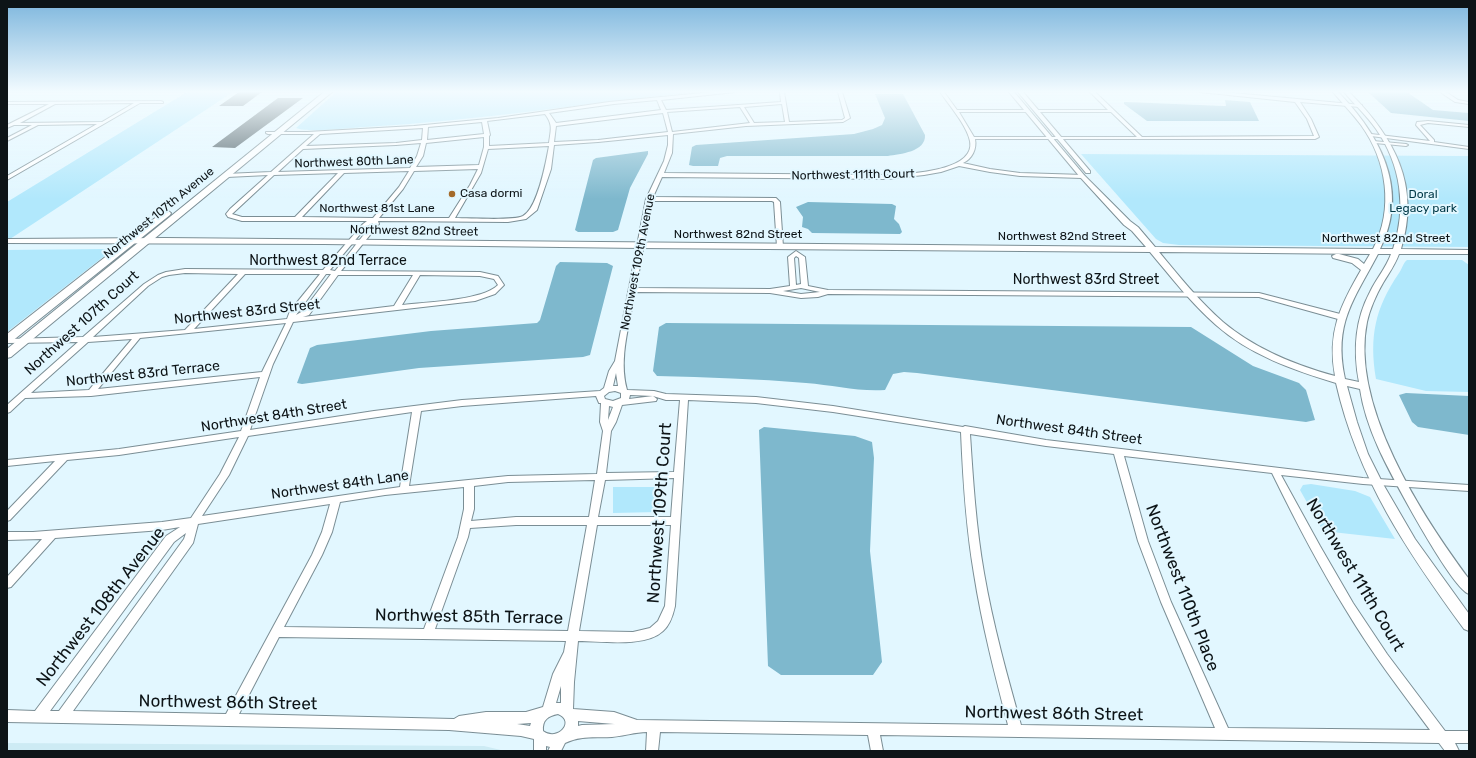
<!DOCTYPE html>
<html>
<head>
<meta charset="utf-8">
<style>
	body { margin:0 }
	#map { position:relative; width:1476px; height:758px; overflow:hidden; background:#e2f7ff; font-family:Rubik,sans-serif }
	canvas { display:block }
	.frame { position:absolute; inset:0; border:8px solid #0d1417; pointer-events:none }
</style>
</head>
<body>
<div id="map">
<canvas width="1476" height="758"></canvas>
<div class="frame"></div>
</div>
<script>
const g = document.querySelector('canvas').getContext('2d');
g.lineJoin = 'round';
function paint(path, color) { g.fillStyle = color; g.fill(path, 'evenodd'); }
function trace(path, color, width, dash) { g.strokeStyle = color; g.lineWidth = width; g.lineCap = dash ? 'butt' : 'round'; g.setLineDash(dash || []); g.stroke(path); }
function label(font, color, halo, rows, align = 'center') {
  g.font = font + ' Rubik,sans-serif'; g.lineWidth = 4; g.setLineDash([]); g.textBaseline = 'middle'; g.strokeStyle = halo; g.fillStyle = color; for (const [text, x, y, turn = 0] of rows) {
    g.save(); g.translate(x, y); g.rotate((+turn || 0) * Math.PI / 180); g.textAlign = isNaN(turn) ? turn : align; if (halo) g.strokeText(text, 0, 0); g.fillText(text, 0, 0); g.restore();
  }
}
const built = new Path2D(`
	M7,743L484,746L505,751H7Z`);
const green = new Path2D(`
	M187,92H233L10,239H7V202Z
	M336,92H697C586,103 476,121 365,127C350,128 308,133 296,128Z
	M1081,154L1469,156V247L1179,245L1163,243L1156,239Z
	M106,249L109,251L107,254L7,332V250Z
	M1407,260H1462L1469,265V392L1426,391L1376,379C1369,337 1375,308 1399,273C1402,269 1403,263 1407,260Z
	M1311,484L1355,491L1370,497L1395,539L1323,531L1300,490L1303,485Z
	M613,487H662L658,512L613,513Z`);
const water = new Path2D(`
	M1368,92H1407L1433,110L1469,113V121L1391,113Z
	M875,94H903L925,135C926,152 900,154 888,156H727L720,158L718,166H693L689,165L692,147L696,145L854,134L873,129L882,125L885,118Z
	M1225,100L1250,102L1259,121H1147L1124,104V102H1127L1224,106H1226Z
	M648,151V154L630,188L618,230L613,232H578L575,230L593,160L596,158Z
	M808,202L892,204L896,206L894,219L899,224L902,232L900,234L812,233L808,229L802,227L803,217L796,207Z
	M560,262L607,263L613,266L590,355L583,357L419,368L302,384L297,383L310,348L317,345L431,331L537,323L540,320L556,266Z
	M666,323L1191,327L1253,366L1299,383L1306,390L1315,420L1306,422L1258,416L917,373L904,372L893,374L885,390C859,392 833,385 806,383C757,379 707,377 657,376L653,371L659,327Z
	M1406,393L1469,396V435L1418,427L1412,422L1399,395Z
	M764,427L855,436L872,442L874,458L870,551L882,662L873,675H781L768,666L759,430Z`);
const building = new Path2D(`
	M239,92H262L243,106H219Z
	M278,98H303L235,148L212,147Z`);
const minor = new Path2D(`
	M713,92H735L661,100L666,110L781,102L780,92H784L789,122L842,120L845,118L838,92H842L850,118L843,122L746,126L673,134L672,153L664,173L887,175C906,174 976,172 970,141C967,126 950,106 940,92H944L957,110H1027L1029,111L1027,112H959L974,137H1137L1111,112H1037L1035,111L1037,110H1108L1090,92H1095L1142,137L1314,136L1307,119L1295,102L1200,92H1222L1362,105V107H1360L1300,102L1311,119L1319,137L1315,139H975C977,149 972,159 963,163L990,169L1020,173L1084,175V177L1082,178L1020,176L990,172L959,166L941,172L924,175L887,179L662,177L653,197L776,198L780,202L783,247L780,249L777,247L774,202L772,201H652L636,288L770,289L790,286L788,257L796,251L805,257L808,286L828,290L1259,293L1344,315L1345,317L1344,319H1338L1259,297L828,294L818,297L801,298L770,293L635,292C630,323 618,358 627,390L654,391L666,394L756,397L833,406L963,427L965,426L1046,440L1363,478L1469,485V491L1363,484L1281,475L1320,546L1353,603L1387,654L1445,731H1469V743H1455L1459,751H1445L1439,743L880,735L883,751H871L868,735L660,732L658,751H646L647,732C635,732 624,736 612,737C595,738 582,735 565,743L561,751H548L550,747L546,746V751H534V739L521,736L449,730L7,722V710L35,711L166,536L180,527L162,530L55,538L11,587L7,588V577L42,539L7,540V532H33L162,522L191,518L220,474L239,437L119,455L67,460L10,520L7,521V511L55,461L7,466V460L119,449L241,431L260,377L91,396L25,398L10,412L7,413V405L78,342L7,343V339L83,337L144,284L158,275L166,272L185,269L323,270L363,224L367,221H242L228,217L226,214L230,209L268,175L227,177L224,175L225,174L271,172L314,134H268L266,133V132H307L414,126L498,118L609,102ZM657,100L661,110L556,123L549,113L614,104ZM782,104L785,122L754,123L744,107ZM740,107L750,123L672,132L667,112ZM663,113L668,132L598,140L554,142L556,126ZM545,114C553,125 551,129 549,143L489,146V136L490,135L487,121ZM482,122L484,134L427,140L428,127ZM423,128L422,140L396,143L306,146L320,134ZM668,135V145L664,161L646,199L615,361L609,371L604,388L600,391L462,400L374,411L250,430L273,364L293,322L475,301L495,294L504,285L498,276L480,272L341,271L378,225L379,224L378,221L508,222L526,219L537,210L551,169L554,145L598,142ZM484,137V147L479,165L416,167L423,156L426,143ZM421,143L417,156L410,168L278,172L303,149L396,145ZM549,146C546,162 538,208 523,216C513,221 468,218 455,218L481,173L488,149ZM478,169L470,185L449,218H379L403,189L414,171ZM409,171L399,187L373,218L302,217L344,173ZM338,173L295,217H242L232,214L274,175ZM373,223L335,271L330,270L367,226ZM796,256L799,258L801,284L796,285L794,258ZM185,273L238,274L185,330L93,337L148,286L162,277L169,275ZM245,274H320L290,311L287,319L194,329ZM326,274H331L303,311L296,315ZM338,275H413L394,306L303,317L309,315ZM420,275L480,276L494,279L498,285C483,301 424,302 402,305ZM801,288L820,292L801,294L783,291ZM286,323L262,372L98,389L140,338ZM132,339L89,390L31,393L88,342ZM616,373L618,386H613ZM615,391L621,393V398L613,401L605,399L604,396L609,392ZM630,395L653,396L629,399ZM596,396L599,403H601L600,422L603,431L597,474L508,476L409,486L421,411L462,406ZM653,396L666,400H680L674,472L606,473L611,431L616,422L622,405L656,401L657,399ZM688,400L756,403L833,412L961,432C963,480 966,527 974,574C982,625 995,675 1008,725L637,720L614,712L573,709L574,682L578,641C601,641 645,648 663,631C670,625 673,615 675,606ZM609,406L613,407L608,420ZM412,412L400,487L202,516L229,475L248,436ZM970,434L1046,446L1114,454L1138,541L1161,602L1215,728L1021,725C1007,675 993,625 984,573C976,527 973,480 970,434ZM1124,456L1272,473C1295,520 1319,566 1346,610C1371,652 1401,691 1430,730L1228,728L1171,602L1148,541ZM674,478L671,517H598L605,480ZM595,480L589,517H516L471,521L474,509V486L508,482ZM464,487V509L458,537L424,629L284,627L322,555L332,532L340,502L385,495ZM330,504L322,532L312,555L226,714L73,711L193,543L198,524ZM516,525H587L568,631L435,629L468,537L470,528ZM597,525H671L665,606L658,621L650,628L633,632L579,631ZM186,533L184,539L59,711H50L174,542ZM279,637L566,641L564,652L553,674L543,707L526,712H486L459,716L454,719L239,714ZM561,686V703H556ZM558,714C576,721 558,742 543,731C542,720 548,716 558,714ZM578,721L614,724H616L582,725L578,726ZM531,723L530,726L517,724Z
	M1440,92H1446L1458,100L1469,102V104L1455,102Z
	M161,101L163,102V103H140L7,180V176L97,124L38,125L7,141V138L32,125H14L7,128V125L49,104H7V102ZM134,103L102,122L20,123L55,104Z
	M1428,121L1469,125V127L1428,123L1420,125L1434,140V142L1469,147V149L1371,136L1369,135L1371,134L1430,141L1416,125L1417,122Z
	M1373,141L1406,144L1408,145L1406,146L1375,143L1373,142Z`);
const tertiary = new Path2D(`
	M1009,92H1014L1084,175L1130,221L1138,227L1155,247L1373,249C1394,209 1387,161 1361,125C1352,113 1342,103 1333,92H1338C1380,135 1410,190 1380,249H1393C1407,208 1401,165 1376,129C1367,116 1355,105 1344,92H1349C1394,137 1421,185 1401,249L1469,250V254H1399C1395,265 1389,273 1383,283C1376,295 1370,309 1367,322C1350,405 1422,516 1469,579V594C1451,588 1388,470 1378,447C1370,429 1363,409 1360,389L1347,386L1357,422L1368,454L1383,484L1415,539L1469,614V631L1464,629C1407,551 1358,479 1336,383C1293,370 1250,355 1216,325C1191,303 1171,277 1150,252L640,248L324,244L7,243V239L165,238L1146,247L1132,231L1124,225L1080,177ZM1159,252L1370,254L1364,264L1358,259L1339,254H1336L1332,256L1333,258L1352,263L1361,270C1340,306 1327,333 1335,376C1295,365 1255,349 1223,322C1199,301 1179,276 1159,252ZM1378,254H1391C1386,268 1376,279 1370,292C1355,320 1353,351 1359,382L1345,379C1333,323 1354,300 1378,254Z
	M1018,92H1023L1090,171V173H1086Z`);
const secondary = new Path2D(`
	M324,92H332L11,357L7,358V349Z
	M167,210L171,213L170,215L11,342L7,343V334L164,211Z`);
const markers = [
	[452,194,4,"#a46a29"]
];
const farStreetnames = [
	["Northwest 80th Lane",354,162,-2],
	["Northwest 111th Court",853,175,-1],
	["Northwest 81st Lane",377,209],
	["Northwest 107th Avenue",159,213,-39],
	["Northwest 82nd Street",414,231,1],
	["Northwest 82nd Street",738,235],
	["Northwest 82nd Street",1062,237],
	["Northwest 82nd Street",1386,239],
	["Northwest 109th Avenue",638,262,-79]
];
const farPoinames = [
	["Casa dormi",460,194]
];
const farParknames = [
	["Doral",1423,195],
	["Legacy park",1423,209]
];
const streetNames = [
	["Northwest 82nd Terrace",328,261],
	["Northwest 83rd Street",1086,280],
	["Northwest 83rd Street",247,312,-6],
	["Northwest 107th Court",82,323,-42],
	["Northwest 83rd Terrace",143,374,-6],
	["Northwest 84th Street",274,416,-9],
	["Northwest 84th Street",1069,430,8],
	["Northwest 84th Lane",340,485,-8]
];
const nearStreetnames = [
	["Northwest 109th Court",660,513,-86],
	["Northwest 111th Court",1355,575,59],
	["Northwest 110th Place",1182,588,69],
	["Northwest 108th Avenue",101,607,-52],
	["Northwest 85th Terrace",469,617,1],
	["Northwest 86th Street",228,703,1],
	["Northwest 86th Street",1054,714,1]
];
paint(built, '#cdebf4');
paint(green, '#b1e8fc');
paint(water, '#7eb8cd');
paint(building, '#43555b');
trace(minor, '#7b8e95', 2);
trace(tertiary, '#7b8e95', 2);
trace(secondary, '#7b8e95', 2);
paint(minor, '#fff');
paint(tertiary, '#fff');
paint(secondary, '#fff');
const sky = g.createLinearGradient(0, 0, 0, 199);
sky.addColorStop(0, '#7db6dd');
sky.addColorStop(0.46, '#f2fbff');
sky.addColorStop(1, '#f2fbff00');
g.fillStyle = sky;
g.fillRect(0, 0, 1476, 199);
for (const [x, y, r, color] of markers) { const dot = new Path2D(); dot.arc(x, y, r, 0, 2 * Math.PI); g.fillStyle = color; g.fill(dot); trace(dot, '#e2f7ff', 1.5); }
label('12px', '#0d1417', '#e2f7ff', farStreetnames);
label('12px', '#0d1417', '#e2f7ff', farPoinames, 'left');
label('12px', '#003847', '#e2f7ff', farParknames);
label('14px', '#0d1417', '#e2f7ff', streetNames);
label('17px', '#0d1417', '#e2f7ff', nearStreetnames);
</script>
</body>
</html>
